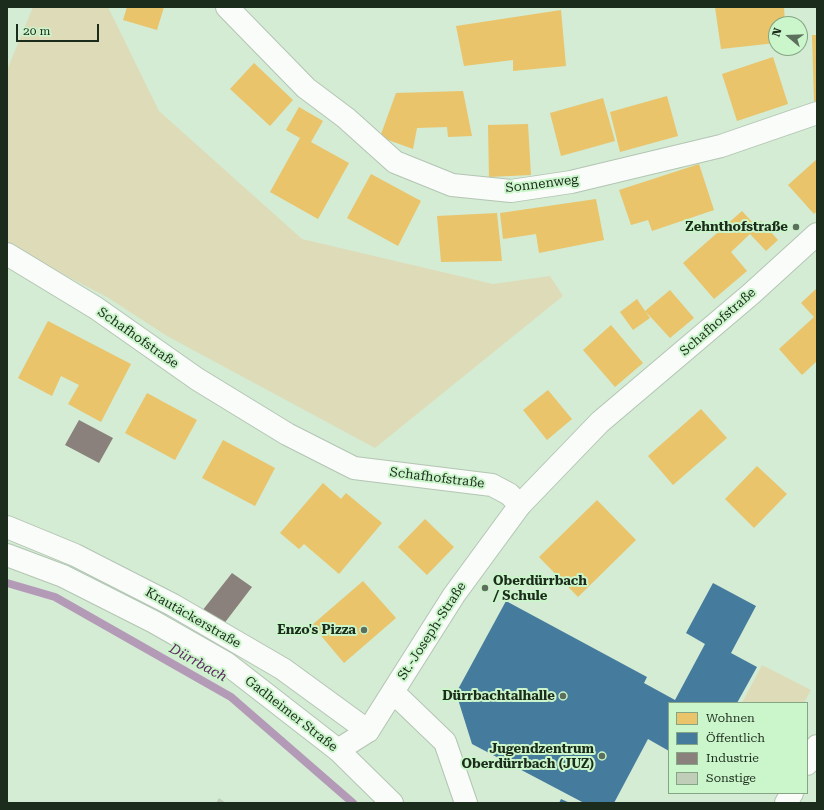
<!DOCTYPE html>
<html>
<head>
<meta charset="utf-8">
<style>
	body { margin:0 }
	#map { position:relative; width:824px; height:810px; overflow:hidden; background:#d4ebd4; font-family:"Roboto Serif",serif }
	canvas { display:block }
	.frame { position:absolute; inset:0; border:8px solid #1c2c1c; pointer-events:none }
	.legend { position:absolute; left:668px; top:702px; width:140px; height:92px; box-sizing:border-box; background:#cbf5ca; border:1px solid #85a584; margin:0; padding:5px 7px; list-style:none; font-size:12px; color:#1c2c1c }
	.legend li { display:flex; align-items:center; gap:8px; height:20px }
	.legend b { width:20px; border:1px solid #85a584 }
	.north { position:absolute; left:768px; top:16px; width:40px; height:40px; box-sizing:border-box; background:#cbf5ca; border:1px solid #85a584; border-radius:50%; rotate:289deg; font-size:11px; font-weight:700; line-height:16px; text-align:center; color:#1c2c1c }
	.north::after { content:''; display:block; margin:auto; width:14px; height:18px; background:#5c6f5c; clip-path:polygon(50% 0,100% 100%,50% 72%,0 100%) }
	.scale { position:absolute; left:16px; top:24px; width:83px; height:18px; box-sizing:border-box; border:2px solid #1c2c1c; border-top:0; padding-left:5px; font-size:12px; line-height:14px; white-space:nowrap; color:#1c2c1c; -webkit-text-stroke:3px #cbf5ca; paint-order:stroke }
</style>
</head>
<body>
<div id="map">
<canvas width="824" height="810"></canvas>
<div class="frame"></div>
<ul class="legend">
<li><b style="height:11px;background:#e9c46a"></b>Wohnen</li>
<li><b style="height:11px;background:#457b9d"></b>Öffentlich</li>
<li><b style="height:11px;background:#8a817c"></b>Industrie</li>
<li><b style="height:11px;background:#bfcdb9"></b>Sonstige</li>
</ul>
<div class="north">N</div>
<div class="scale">20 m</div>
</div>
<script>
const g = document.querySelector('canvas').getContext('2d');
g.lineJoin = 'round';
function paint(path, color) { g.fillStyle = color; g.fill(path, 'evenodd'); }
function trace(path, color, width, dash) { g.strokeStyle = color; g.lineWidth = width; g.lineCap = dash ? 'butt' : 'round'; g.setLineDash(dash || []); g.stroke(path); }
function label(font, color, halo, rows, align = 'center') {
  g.font = font + ' "Roboto Serif",serif'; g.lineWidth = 4; g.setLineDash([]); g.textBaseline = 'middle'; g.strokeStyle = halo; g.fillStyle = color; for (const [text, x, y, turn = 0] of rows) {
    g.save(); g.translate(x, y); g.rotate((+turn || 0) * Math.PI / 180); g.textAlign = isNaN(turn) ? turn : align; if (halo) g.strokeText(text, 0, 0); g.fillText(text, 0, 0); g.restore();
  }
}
const green = new Path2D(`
	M33,7H108L159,111L302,239L493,284L550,276L563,296L375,448L167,336L107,297L7,245V70Z
	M762,665L811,690L804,703H742Z`);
const homes = new Path2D(`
	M127,7H164L157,30L123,20Z
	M715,7H784L785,24H776V43L721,49Z
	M561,10L566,66L513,71V60L464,66L456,26Z
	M812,35H817V101H814Z
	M773,57L788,104L737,121L722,74Z
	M254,63L293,100L270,126L230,89Z
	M463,91L472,136L448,137L447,127L417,128L413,149L380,137L396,93Z
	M667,96L678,136L620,152L610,112Z
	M603,98L615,141L561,156L550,113Z
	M299,107L323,121L311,142L349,163L318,219L270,192L300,138L286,130Z
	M528,124L531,175L489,177L488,125Z
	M817,159V211L814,214L788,185Z
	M699,164L714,210L652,231L648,220L631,225L619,190Z
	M371,174L421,201L398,246L347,218Z
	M596,199L604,240L539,253L536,234L503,239L500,213Z
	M742,211L755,225L761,221L778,240L766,251L750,234L731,252L747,271L714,299L683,263Z
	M497,213L502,261L441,262L437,216Z
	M817,288V361L802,375L779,349L814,317L801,303Z
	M670,290L694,318L670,338L646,312L650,318L633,330L620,312L637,299L645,311Z
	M48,321L131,364L101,422L68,404L79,385L61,376L52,396L18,378Z
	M611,325L643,363L615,387L583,350Z
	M548,390L572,419L547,440L523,410Z
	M147,393L197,420L175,460L125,433Z
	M701,409L727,438L673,485L648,456Z
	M223,440L275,468L255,506L202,478Z
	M757,466L787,494L754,528L725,499Z
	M323,483L341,499L346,493L382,523L339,574L304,544L299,549L280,533Z
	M597,500L636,540L578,597L539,557Z
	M425,519L454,547L427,575L398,547Z
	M363,581L396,618L344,663L312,625Z`);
const public = new Path2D(`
	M713,583L756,606L731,653L757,667L737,703H669V751L648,739L614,803H584L472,744L456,693L506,601L647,677L644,683L675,700L705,644L686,633Z
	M561,799L570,803H559Z`);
const industry = new Path2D(`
	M79,420L113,438L99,463L65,445Z
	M232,573L252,587L223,625L202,611Z`);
const stream = new Path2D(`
	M7,583L55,597L231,697L353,803`);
const building = new Path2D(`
	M219,798L226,803H216Z`);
const minor = new Path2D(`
	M227,7L306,88L346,118L395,162L452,185L511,191L571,182L721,146L817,113
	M7,254L96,308L197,379L287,434L354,468L492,485L509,494L520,505
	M7,527L75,555L173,605L283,669L368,731
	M393,692L445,742L466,803
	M807,764L817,746
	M786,803L792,793`);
const tertiary = new Path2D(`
	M7,555L63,576L154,622L226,663L338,750L392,803
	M338,750L368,731L454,595L520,505L600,422L751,294L817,234`);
const markers = [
	[796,227,4,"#5c6f5c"],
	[485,588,4,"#5c6f5c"],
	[364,630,4,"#5c6f5c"],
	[563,696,4,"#5c6f5c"],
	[602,756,4,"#5c6f5c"]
];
const streetNames = [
	["Sonnenweg",542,184,-7],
	["Schafhofstraße",718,322,-41],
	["Schafhofstraße",138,338,35],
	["Schafhofstraße",437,478,7],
	["Krautäckerstraße",193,618,30],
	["St.-Joseph-Straße",432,631,-57],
	["Gadheimer Straße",291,714,38]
];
const poiNames = [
	["Zehnthofstraße",788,227],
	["Oberdürrbach",493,581,"left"],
	["/ Schule",493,596,"left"],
	["Enzo's Pizza",356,630],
	["Dürrbachtalhalle",555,696],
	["Jugendzentrum",594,749],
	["Oberdürrbach (JUZ)",594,764]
];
const waterNames = [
	["Dürrbach",198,663,29]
];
paint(green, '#dedcb8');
paint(homes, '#e9c46a');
paint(public, '#457b9d');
paint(industry, '#8a817c');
trace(stream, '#b39ab6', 8);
paint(building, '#bfcdb9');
trace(minor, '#b3c5b3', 24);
trace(tertiary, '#b3c5b3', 24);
trace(minor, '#f9fcf9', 22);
trace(tertiary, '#f9fcf9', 22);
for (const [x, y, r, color] of markers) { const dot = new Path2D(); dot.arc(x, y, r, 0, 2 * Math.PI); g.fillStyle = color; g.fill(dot); trace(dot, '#cbf5ca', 1.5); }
label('13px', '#1c2c1c', '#cbf5ca', streetNames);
label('bold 13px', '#1c2c1c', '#cbf5ca', poiNames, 'right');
label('italic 14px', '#5f2764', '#cbf5ca', waterNames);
</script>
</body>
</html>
